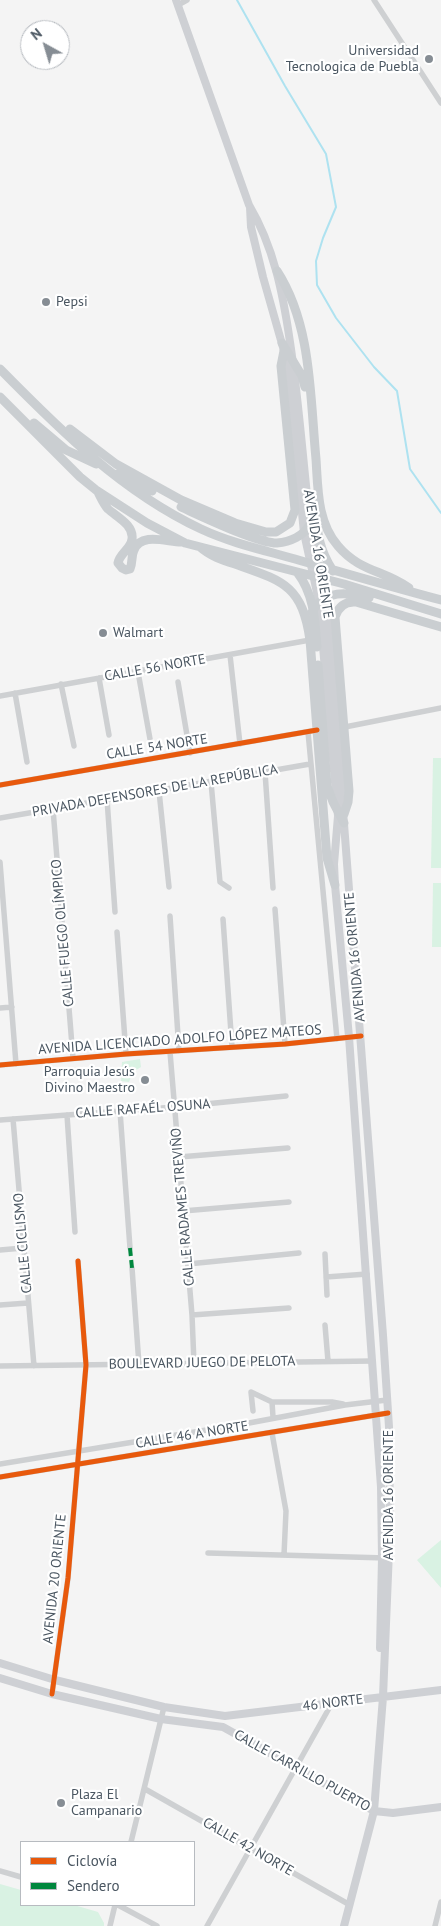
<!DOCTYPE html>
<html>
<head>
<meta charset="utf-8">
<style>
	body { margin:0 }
	#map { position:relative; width:441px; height:1926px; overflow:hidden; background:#f4f4f4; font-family:"PT Sans",sans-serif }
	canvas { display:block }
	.legend { position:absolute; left:20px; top:1841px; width:175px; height:65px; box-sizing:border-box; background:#fff; border:1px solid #b7bbc0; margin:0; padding:6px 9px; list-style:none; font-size:15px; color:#4a5661 }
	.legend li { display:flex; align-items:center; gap:10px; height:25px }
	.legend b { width:25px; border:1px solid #b7bbc0 }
	.north { position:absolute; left:20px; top:20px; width:50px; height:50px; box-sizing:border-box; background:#fff; border:1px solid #b7bbc0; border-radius:50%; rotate:321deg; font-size:14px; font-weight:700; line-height:20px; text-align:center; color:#4a5661 }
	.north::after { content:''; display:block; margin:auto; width:18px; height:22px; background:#868d94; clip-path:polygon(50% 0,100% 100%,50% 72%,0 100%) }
</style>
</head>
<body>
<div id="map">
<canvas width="441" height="1926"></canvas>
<ul class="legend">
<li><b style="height:6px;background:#e8590c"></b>Ciclovía</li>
<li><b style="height:6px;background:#00873e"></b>Sendero</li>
</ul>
<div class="north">N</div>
</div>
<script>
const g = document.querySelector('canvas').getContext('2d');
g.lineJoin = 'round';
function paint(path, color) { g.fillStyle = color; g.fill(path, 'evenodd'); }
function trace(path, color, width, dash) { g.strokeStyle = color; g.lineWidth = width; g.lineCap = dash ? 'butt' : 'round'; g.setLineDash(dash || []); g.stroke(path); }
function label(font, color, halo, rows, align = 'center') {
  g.font = font + ' "PT Sans",sans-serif'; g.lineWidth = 4.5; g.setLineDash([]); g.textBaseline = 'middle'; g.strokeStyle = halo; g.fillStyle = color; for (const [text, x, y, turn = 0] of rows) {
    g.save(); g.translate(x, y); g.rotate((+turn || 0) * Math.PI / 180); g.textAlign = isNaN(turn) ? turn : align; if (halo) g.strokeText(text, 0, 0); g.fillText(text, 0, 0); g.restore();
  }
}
const green = new Path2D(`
	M433,758H441V868H431Z
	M433,883H441V947H432Z
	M140,1059L141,1067L133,1072L129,1082L121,1081L122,1062Z
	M441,1540V1588L417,1560Z
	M0,1884L21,1890V1905H74L98,1912L104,1923V1926H0Z`);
const stream = new Path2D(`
	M237,0L285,86L326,154L336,207L323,238L316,261L317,285L336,318L374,367L397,391L410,469L441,513`);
const street = new Path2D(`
	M374,0L441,103
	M178,5L187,0
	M230,655L240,744
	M138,672L150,739
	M99,678L109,735
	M178,682L190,753
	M61,684L74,746
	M15,693L27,762
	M0,696L310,640
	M345,727L441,708
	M308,732L337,1039
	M265,772L273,888
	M211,782L220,882L229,888
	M0,785L317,730
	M159,791L169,887
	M107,799L115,912
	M53,809L73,1058
	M0,818L310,764
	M0,862L16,1064
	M275,909L285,1044
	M170,916L179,1051
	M223,919L232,1047
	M117,932L126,1054
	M0,1008L12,1007
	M170,1052L192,1315L194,1363
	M0,1065L126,1054L285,1044L361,1036
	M120,1111L130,1248
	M67,1115L75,1232
	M13,1119L34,1366
	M0,1120L175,1107L286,1096
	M179,1157L288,1148
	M183,1211L289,1202
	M0,1250L23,1248
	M325,1254L327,1295
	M188,1264L299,1253
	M132,1268L139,1365
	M326,1277L367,1274
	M0,1305L28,1303
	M192,1315L289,1308
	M325,1325L328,1361
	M0,1366L373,1361
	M272,1402L273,1417
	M253,1411L251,1392L272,1402H332L343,1404
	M272,1433L286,1511L284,1555
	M0,1464L249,1423L345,1405L387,1400
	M0,1477L388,1413
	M208,1553L386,1558
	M52,1694L68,1578L86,1365L78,1261
	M145,1789L350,1905
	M131,1842L164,1707
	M0,1871L21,1877
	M118,1905L157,1926
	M110,1926L115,1905
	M207,1926L332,1703
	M435,1926L441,1902`);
const secondary = new Path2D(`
	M176,0L249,205C274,247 283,294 290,342C299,402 303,462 310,523C314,558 325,592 329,627L383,1335L389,1427L390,1526L383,1697L374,1811L344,1926
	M250,207L251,227L263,277L284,351L290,392L304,533L319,602L338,816L334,864L335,885L349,1037L381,1487L382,1558L380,1648
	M0,1663L55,1680L164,1707L225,1716L441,1690
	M0,1678L52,1694L161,1719L223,1727L374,1811L393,1813L441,1807`);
const primary = new Path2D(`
	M277,271C312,325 310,397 316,459C318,489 317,522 338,546C360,572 384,570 409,588
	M282,343L302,376L305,387
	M0,369C60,430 122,492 201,529C231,543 263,550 295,559C344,573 392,587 441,600
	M0,397L80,477L96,490L147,523L185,543L344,584L441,614
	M34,423L66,450L96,464
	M70,429L116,464L181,500L235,523L266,532H276L290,523L295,510L281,366L284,351
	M117,474L152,491
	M98,492C101,498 104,505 108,509C117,517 134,525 132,539C131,549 120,553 118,563L122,568L126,570L130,569C133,562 131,556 134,550C141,532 167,542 181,542
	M181,507C201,516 257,543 277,543C290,542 304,536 310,524
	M315,507C317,533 319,549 333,571
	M200,547C210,556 222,560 235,564C283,581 302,585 310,640L327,858L335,885
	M297,572C314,594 315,620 317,647
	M312,612C324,589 348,592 369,598
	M318,665L327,786L333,802L344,823
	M344,814L348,802L349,791L335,617C338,607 345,601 356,602L441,627`);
const quiet = new Path2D(`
	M130,1248L132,1268`);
const cycleway = new Path2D(`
	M0,785L317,730
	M0,1065L126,1054L285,1044L361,1036
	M0,1477L388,1413
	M52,1694L68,1578L86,1365L78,1261`);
const markers = [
	[429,59,5,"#868d94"],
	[46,302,5,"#868d94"],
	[103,633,5,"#868d94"],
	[145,1080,5,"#868d94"],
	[61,1803,5,"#868d94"]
];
const poiNames = [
	["Universidad",419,51,"right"],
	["Tecnologica de Puebla",419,67,"right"],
	["Pepsi",56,302],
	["Walmart",113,633],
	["Parroquia Jesús",135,1072,"right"],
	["Divino Maestro",135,1088,"right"],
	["Plaza El",71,1795],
	["Campanario",71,1811]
];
const streetNames = [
	["AVENIDA 16 ORIENTE",318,554,81],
	["CALLE 56 NORTE",155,668,-10],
	["CALLE 54 NORTE",157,747,-9],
	["PRIVADA DEFENSORES DE LA REPÚBLICA",155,791,-10],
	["CALLE FUEGO OLÍMPICO",63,933,-95],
	["AVENIDA 16 ORIENTE",355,957,-95],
	["AVENIDA LICENCIADO ADOLFO LÓPEZ MATEOS",180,1040,-4],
	["CALLE RAFAÉL OSUNA",143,1109,-4],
	["CALLE RADAMES TREVIÑO",183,1207,-95],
	["CALLE CICLISMO",23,1243,-95],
	["BOULEVARD JUEGO DE PELOTA",202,1363,-1],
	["CALLE 46 A NORTE",192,1435,-9],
	["AVENIDA 16 ORIENTE",389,1495,-90],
	["AVENIDA 20 ORIENTE",55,1579,-84],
	["46 NORTE",333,1703,-7],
	["CALLE CARRILLO PUERTO",302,1771,29],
	["CALLE 42 NORTE",248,1847,30]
];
paint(green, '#d9f2e3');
trace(stream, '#aee2f0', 2);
trace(street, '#ced0d2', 5.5);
trace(secondary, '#ced0d4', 8);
trace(primary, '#caced1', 9);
trace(quiet, '#00873e', 4, [8, 4]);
trace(cycleway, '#e8590c', 5);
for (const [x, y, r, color] of markers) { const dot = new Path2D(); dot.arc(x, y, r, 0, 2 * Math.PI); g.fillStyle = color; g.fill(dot); trace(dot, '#fff', 2); }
label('14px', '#4a5661', '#fff', poiNames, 'left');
label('14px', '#4a5661', '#fff', streetNames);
</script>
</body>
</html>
